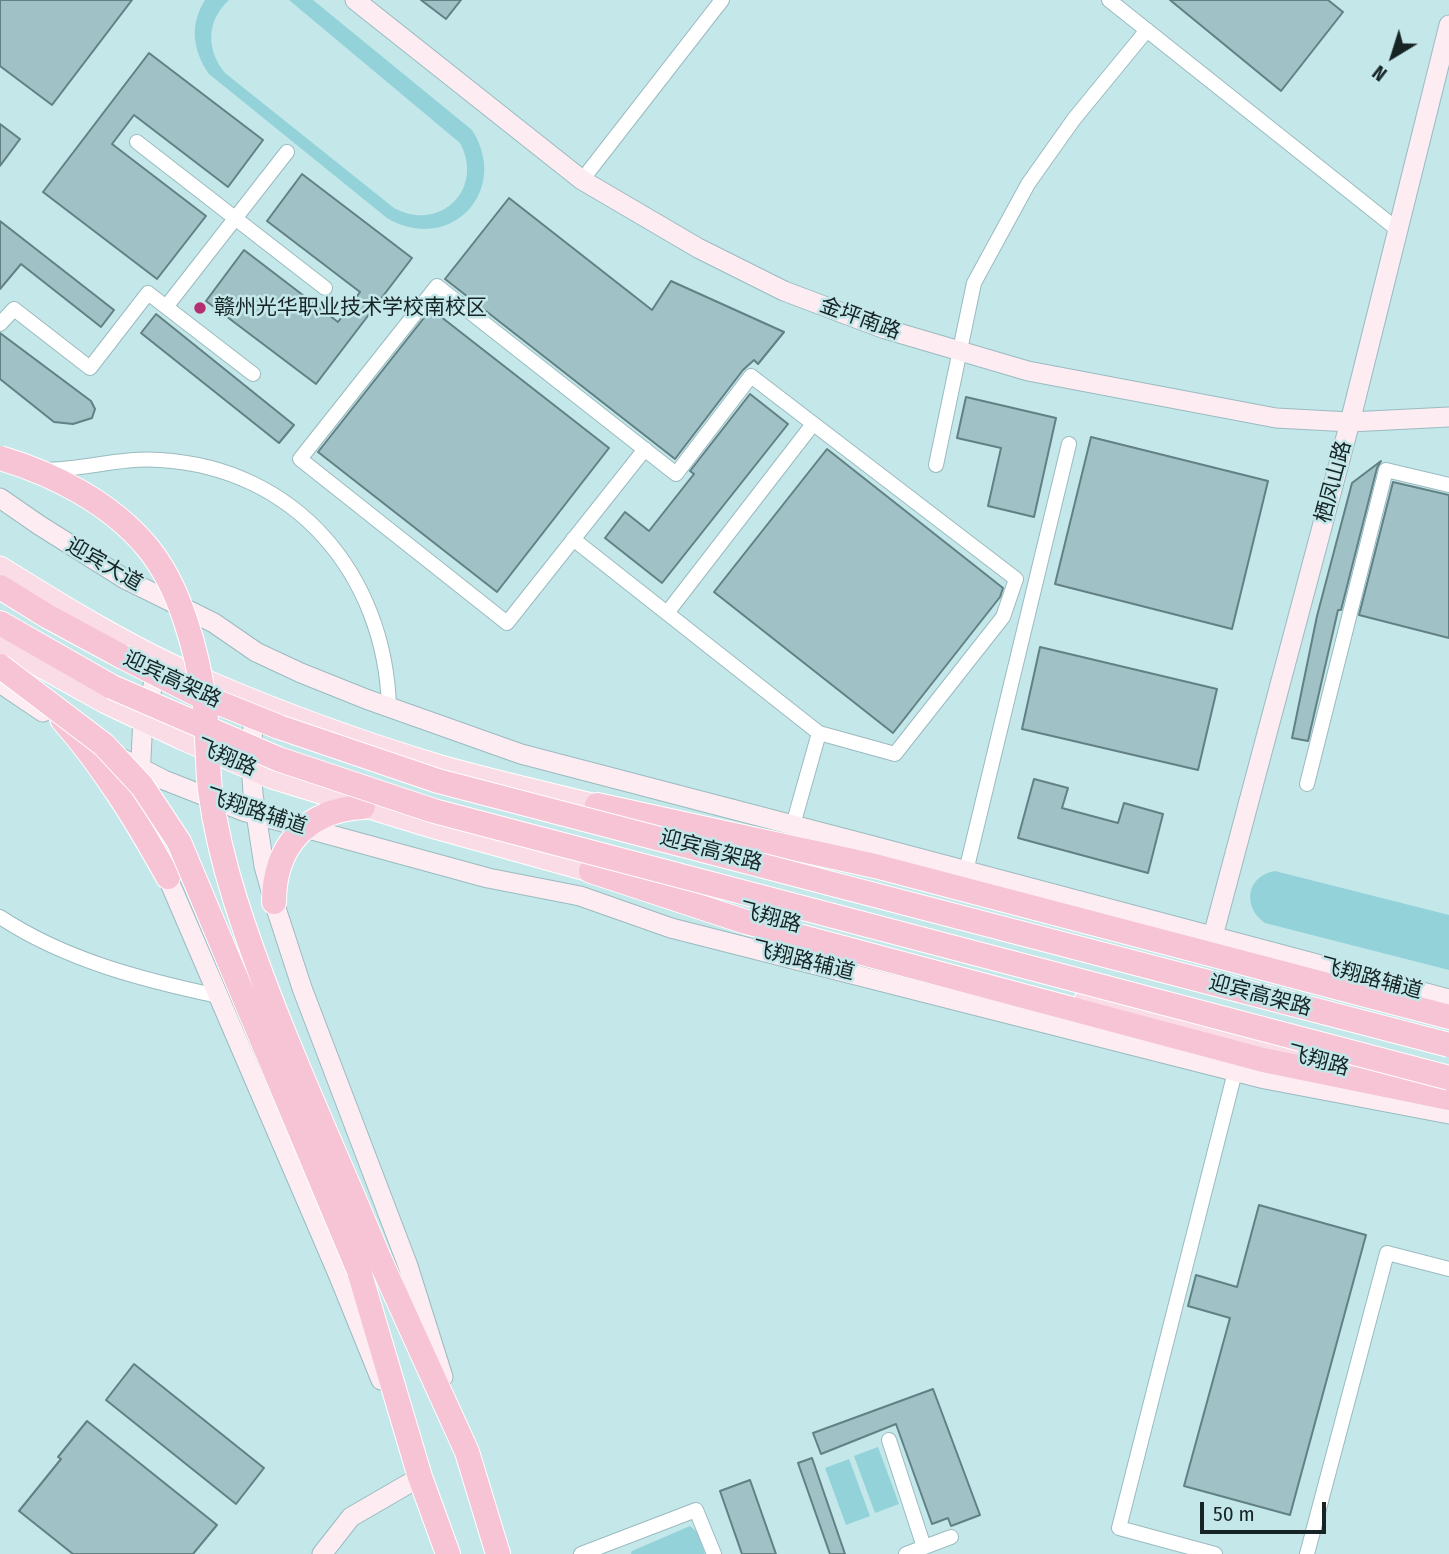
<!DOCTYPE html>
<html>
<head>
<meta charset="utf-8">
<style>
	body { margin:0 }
	#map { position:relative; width:1449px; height:1554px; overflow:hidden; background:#c4e7ea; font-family:"Fira Sans Condensed",sans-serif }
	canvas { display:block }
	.north { position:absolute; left:1358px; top:21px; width:70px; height:70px; -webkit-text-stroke:5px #c4e7ea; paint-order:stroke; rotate:218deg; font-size:19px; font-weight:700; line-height:28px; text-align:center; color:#172425 }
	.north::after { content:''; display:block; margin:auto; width:24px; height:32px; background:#172425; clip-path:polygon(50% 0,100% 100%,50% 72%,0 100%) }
	.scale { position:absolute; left:1200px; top:1502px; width:126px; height:32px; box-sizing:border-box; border:4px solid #172425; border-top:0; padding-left:9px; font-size:21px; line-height:24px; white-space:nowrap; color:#172425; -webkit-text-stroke:5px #c4e7ea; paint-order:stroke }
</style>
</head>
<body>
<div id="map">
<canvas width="1449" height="1554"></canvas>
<div class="north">N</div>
<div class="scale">50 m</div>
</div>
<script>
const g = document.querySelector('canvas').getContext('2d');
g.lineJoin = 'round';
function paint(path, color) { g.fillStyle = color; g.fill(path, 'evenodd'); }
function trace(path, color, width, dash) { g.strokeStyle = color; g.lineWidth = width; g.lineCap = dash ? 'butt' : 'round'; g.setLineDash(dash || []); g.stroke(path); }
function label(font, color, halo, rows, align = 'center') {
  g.font = font + ' "Fira Sans Condensed","Noto Sans SC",sans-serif'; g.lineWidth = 5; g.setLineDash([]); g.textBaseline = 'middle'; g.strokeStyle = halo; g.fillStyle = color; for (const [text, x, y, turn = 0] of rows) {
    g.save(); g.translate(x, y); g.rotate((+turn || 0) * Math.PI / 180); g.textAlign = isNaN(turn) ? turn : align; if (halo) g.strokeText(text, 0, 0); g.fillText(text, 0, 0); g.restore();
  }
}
const green = new Path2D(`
	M205,0H229C206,21 206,50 225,73L394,208C440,233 485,189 460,143L289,0H313L472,130C511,191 450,255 387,218L209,74C193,51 189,25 205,0Z
	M1275,871L1449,915V970L1265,923C1242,907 1246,876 1275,871Z
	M878,1447L899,1504L875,1513L854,1456Z
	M849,1459L870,1516L846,1525L825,1468Z
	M690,1526L697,1532L705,1554H631L632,1551Z`);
const building = new Path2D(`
	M0,0H132L52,105L0,66Z
	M421,0H461L446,19Z
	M1170,0H1328L1343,12L1281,91Z
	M149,53L263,140L228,187L134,115L112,144L206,216L157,279L43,192Z
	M0,124L20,139L0,166Z
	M302,174L412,258L316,384L206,301L244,250L338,322L360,292L267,221Z
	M509,198L652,310L671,281L784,332L758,364L754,360L743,370L675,459L445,279Z
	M0,221L114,310L101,327L21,264L0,289Z
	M431,309L609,448L497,592L318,452Z
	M156,314L294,425L279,443L141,333Z
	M0,333L91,401L95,409L92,418L73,424L54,422L0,379Z
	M750,394L788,424L662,583L605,538L625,512L649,531L694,474L690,471Z
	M966,397L1056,418L1034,517L988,506L1001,448L957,438Z
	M1091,437L1268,481L1232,629L1055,584Z
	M827,449L1003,588L1000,597L893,733L714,592Z
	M1381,461L1377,468L1341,610H1338L1308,741L1292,738L1317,616L1352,483Z
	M1393,482L1449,495V638L1359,615Z
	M1040,647L1217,689L1198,770L1022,729Z
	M1034,779L1068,788L1062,808L1118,823L1124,803L1163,814L1148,873L1018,838Z
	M1259,1205L1366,1235L1290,1515L1184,1486L1230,1318L1188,1306L1196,1275L1237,1287Z
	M134,1364L264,1468L236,1504L106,1400Z
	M933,1389L980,1515L951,1526L948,1518L932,1524L896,1424L821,1454L813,1433Z
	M87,1421L217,1525L193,1554H73L19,1511L61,1459L58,1457Z
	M812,1458L845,1554H830L798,1463Z
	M750,1480L776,1554H742L720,1491Z`);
const street = new Path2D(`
	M1109,0L1398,230
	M137,142L325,288
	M582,180L722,0
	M166,307L287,152
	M0,324L14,309L90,368L148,293L253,374
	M936,465L974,283L1028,184L1074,119L1147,30
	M44,470C83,470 121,457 160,460C296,468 385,575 389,707
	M573,539L819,733L895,754L1003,617L1016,579L751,376L676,474L437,286L300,459L507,623L645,449
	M667,613L813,424
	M1307,784L1386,470L1449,485
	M793,825L819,733
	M966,871L1069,444
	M0,917C65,960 143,980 218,996
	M889,1440L924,1547
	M581,1554L696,1510L714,1554
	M906,1554L951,1537
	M1215,1554L1119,1528L1235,1072
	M1307,1554L1387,1253L1449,1269`);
const secondary = new Path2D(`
	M355,0L582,180L698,248L784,291L885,329L1028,371L1276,418L1350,422L1449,417
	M0,498L39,525L125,579L214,623L256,652L301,673L366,699L521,754L873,846L1449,999
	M0,683L43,712
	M254,704L251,762L253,794L264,866L274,902L302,988L408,1266L443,1377
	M123,759L164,780L243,811L488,878L580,896L671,928L1265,1079L1449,1114
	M140,777L143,718L160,663
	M163,867L338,1274L381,1380
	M1213,936L1350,422L1449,25
	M322,1554L351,1517L420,1477L416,1466`);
const primary = new Path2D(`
	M0,567C66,608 134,650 205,680C281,713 361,742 441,766C497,782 554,794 611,809
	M0,644L104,702L182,739L272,778L431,827L607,876
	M1085,1000L1311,1059`);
const highway = new Path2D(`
	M0,587L47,616L121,656
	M0,623L112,687
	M62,719C104,767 137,821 168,877
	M597,805L875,866L1449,1017
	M591,871L746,922L1263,1060L1449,1098
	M274,902C274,846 307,810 363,807
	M379,1258L467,1452L498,1554
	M359,1271L420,1477L448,1554`);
const highwayBridge = new Path2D(`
	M0,458C54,474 111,503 148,548C180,587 197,651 204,700C208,730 207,761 210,790C215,827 224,864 235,899C274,1022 330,1139 379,1258
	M121,656L192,692L279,727L438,781L1449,1045
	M0,666L104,745L142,786L179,842L359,1271
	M112,687L278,759L434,811L1449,1078`);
const markers = [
	[200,308,7,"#b52e6f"]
];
const poiNames = [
	["赣州光华职业技术学校南校区",214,308]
];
const streetNames = [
	["金坪南路",860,319,20],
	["栖凤山路",1334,482,-75],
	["迎宾大道",104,565,30],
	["迎宾高架路",172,680,25],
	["飞翔路",226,758,23],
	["飞翔路辅道",256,812,18],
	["迎宾高架路",711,851,15],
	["飞翔路",770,918,15],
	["飞翔路辅道",803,961,14],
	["飞翔路辅道",1371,979,15],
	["迎宾高架路",1260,996,15],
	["飞翔路",1318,1061,15]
];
paint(green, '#92d2d8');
paint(building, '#a0c1c5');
trace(building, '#618184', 2);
trace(street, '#9abbbf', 16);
trace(secondary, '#9abbbf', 21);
trace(primary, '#fff', 23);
trace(highway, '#fff', 26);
trace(street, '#fff', 14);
trace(secondary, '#fdedf3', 19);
trace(primary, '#fadce6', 21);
trace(highway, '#f7c4d6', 24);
trace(highwayBridge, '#fff', 26, []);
trace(highwayBridge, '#f7c4d6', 24);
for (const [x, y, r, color] of markers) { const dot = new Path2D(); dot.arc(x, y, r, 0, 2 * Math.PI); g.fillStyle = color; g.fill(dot); trace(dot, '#c4e7ea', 2.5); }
label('21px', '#172425', '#c4e7ea', poiNames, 'left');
label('21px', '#172425', '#c4e7ea', streetNames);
</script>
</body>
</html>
